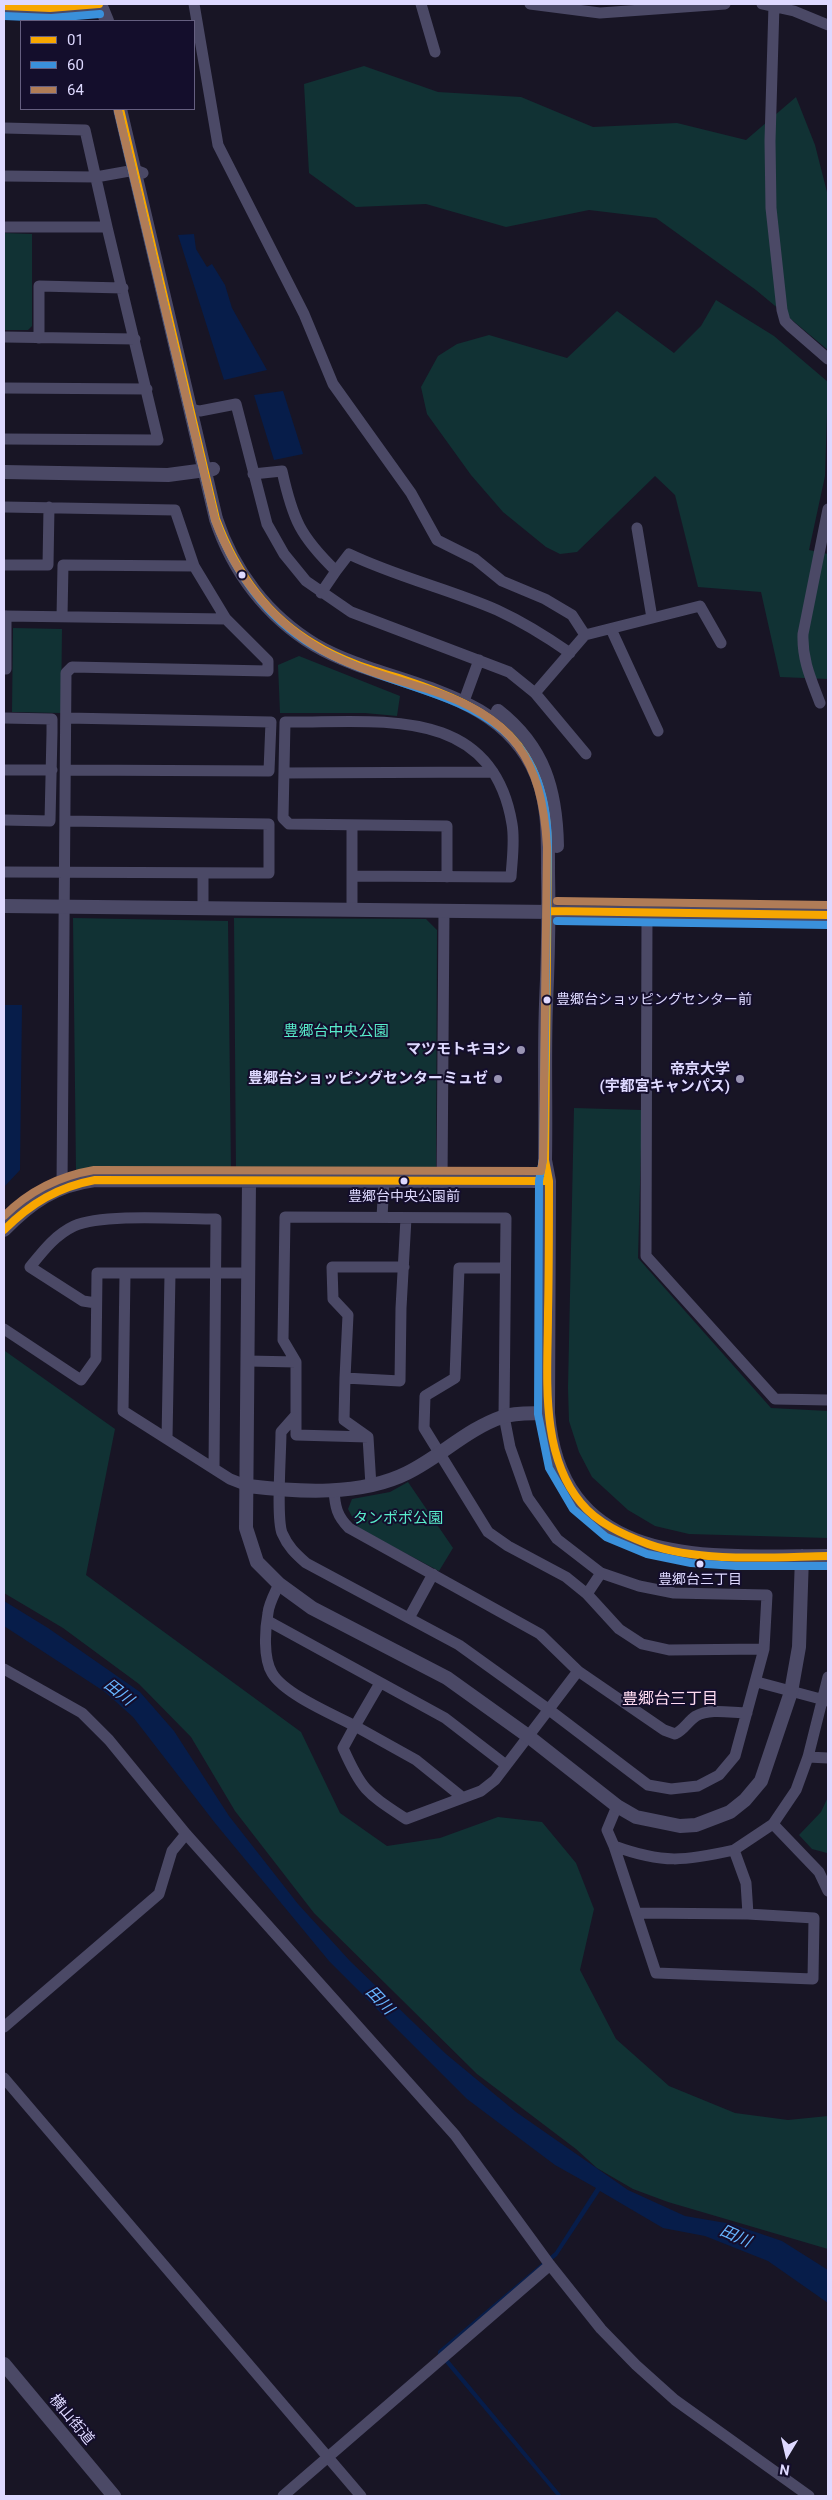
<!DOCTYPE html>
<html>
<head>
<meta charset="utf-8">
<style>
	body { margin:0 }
	#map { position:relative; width:832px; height:2500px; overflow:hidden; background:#181525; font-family:Roboto,sans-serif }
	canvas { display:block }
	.frame { position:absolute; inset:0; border:5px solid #ded9ff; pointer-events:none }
	.legend { position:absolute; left:20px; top:20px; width:175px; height:90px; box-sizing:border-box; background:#140e2c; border:1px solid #655f80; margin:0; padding:6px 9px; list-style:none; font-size:15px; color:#ded9ff }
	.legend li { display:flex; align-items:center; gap:10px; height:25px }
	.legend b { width:25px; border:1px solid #655f80 }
	.north { position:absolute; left:762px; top:2430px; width:50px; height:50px; -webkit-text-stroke:4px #140e2c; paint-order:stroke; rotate:189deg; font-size:14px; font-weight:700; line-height:20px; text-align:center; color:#ded9ff }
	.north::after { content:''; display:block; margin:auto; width:18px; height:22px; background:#ded9ff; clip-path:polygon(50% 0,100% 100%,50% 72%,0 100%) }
</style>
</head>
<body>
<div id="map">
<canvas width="832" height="2500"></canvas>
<div class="frame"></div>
<ul class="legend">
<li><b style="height:6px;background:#f7a600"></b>01</li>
<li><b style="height:6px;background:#3a90db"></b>60</li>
<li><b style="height:6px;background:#b07c57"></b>64</li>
</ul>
<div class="north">N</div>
</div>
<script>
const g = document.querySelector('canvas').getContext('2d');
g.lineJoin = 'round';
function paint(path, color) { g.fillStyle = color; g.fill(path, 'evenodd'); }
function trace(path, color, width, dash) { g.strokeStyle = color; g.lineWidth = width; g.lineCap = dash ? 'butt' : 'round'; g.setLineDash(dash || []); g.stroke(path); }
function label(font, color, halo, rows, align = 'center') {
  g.font = font + ' Roboto,"Noto Sans JP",sans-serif'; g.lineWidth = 4; g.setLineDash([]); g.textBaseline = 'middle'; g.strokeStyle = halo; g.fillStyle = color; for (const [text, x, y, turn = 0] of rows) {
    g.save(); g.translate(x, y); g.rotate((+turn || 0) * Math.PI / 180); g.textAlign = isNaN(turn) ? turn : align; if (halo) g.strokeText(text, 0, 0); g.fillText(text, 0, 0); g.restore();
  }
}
const green = new Path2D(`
	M364,66L438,92L521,97L593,127L677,123L746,140L796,97L815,145L828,196V350L756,290L656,218L589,210L506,227L426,204L356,207L309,173L304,84Z
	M4,233L32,234V326L28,330H4Z
	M716,300L774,336L828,382L825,476L809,550L828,554V679L780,677L761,592L698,587L675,495L655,476L577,552L560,554L546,547L503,512L471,475L427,414L421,387L438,356L457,344L489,335L567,358L617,311L674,353L701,326Z
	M13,628L62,629L61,713L12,712Z
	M299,656L400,696L397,716L365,713H280L278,665Z
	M73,918L228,921L231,1172H76Z
	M234,918L426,919L437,930L436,1170L428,1179L236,1174Z
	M574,1108L642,1110L638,1258L771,1408L828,1411V1538L689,1534L655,1526L628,1510L592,1477L579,1452L569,1421L568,1388Z
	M5,1351L115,1429L86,1575L301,1732L340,1813L387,1846L440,1838L498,1817L542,1822L576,1863L594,1909L580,1970L616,2039L669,2086L735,2113L788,2120L828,2116V2249L668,2202L633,2189L597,2168L576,2149L477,2074L314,1913L235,1811L191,1737L139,1684L63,1628L4,1593Z
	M408,1482L453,1548L439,1571L358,1528L348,1509L352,1499L390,1492Z
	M828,1797V1852L827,1853L812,1849L799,1835L821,1812Z`);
const water = new Path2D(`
	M194,234L196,249L207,267L212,264L225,285L232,308L267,370L224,380L178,235Z
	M283,391L303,454L274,460L254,395Z
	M4,1005H22L20,1170L4,1187Z
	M4,1601L48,1628L140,1692L174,1731L229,1816L298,1904L350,1961L446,2054L516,2112L628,2190L685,2216L732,2224L782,2241L828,2270V2303L768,2261L705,2236L663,2228L600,2191L557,2256L442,2352L562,2496H557L438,2354V2351L555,2252L596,2188L555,2165L467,2099L329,1961L215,1823L133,1717L105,1692L4,1626Z`);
const minor = new Path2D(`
	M421,4L435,52
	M530,4L600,13L725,4
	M762,4L794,11L828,25
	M774,5L770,141L771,208L782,310L785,321L790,326L828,359
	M4,128L85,130L107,227H4
	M4,176L96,177L135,170L143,173
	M4,337L135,339
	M39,338V286L123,288
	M4,388L147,389
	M191,409L200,411L236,404L267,524L284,554L306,581L351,612L509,672L535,693L585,635L572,615L545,599L502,581L475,559L437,540L411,493L333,384L304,314L218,145L194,4
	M4,439L158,440L107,227
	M253,474L282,471C293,520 300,536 336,571L321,593
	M4,507L175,510L194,566L226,619L268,661V671L72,667L66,673L62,1187
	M637,528L652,618
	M4,565H48L49,507
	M336,571L349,554C397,577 449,589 497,610C523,622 547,637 570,653
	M4,616L226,619
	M62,617L63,565L194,566
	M611,629L658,731
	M585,635L700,606L721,643
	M4,669H6V616
	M535,693L586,754
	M464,701L479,660
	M820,703C811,679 802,660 803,634L828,509
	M4,718L52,719V733L50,821L4,820
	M4,770H52
	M66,770L269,771L271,722L66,718
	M284,773L493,772
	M4,872L269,873V824L65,821
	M352,876L511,877C512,860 515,841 512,824C492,703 377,723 285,722L283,818L289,824L447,826V877
	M203,908V873
	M352,909V825
	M647,913L646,1256L775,1399L828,1400
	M442,1182L444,910
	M382,1217L384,1182
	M505,1268H459L455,1378L425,1396L424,1428L488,1532L508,1546L566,1577L587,1594L619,1629L642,1644L669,1650L764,1649
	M125,1274L123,1411L230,1479L248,1486
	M96,1303L83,1301L30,1267C43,1251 55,1235 74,1226C103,1213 181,1219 216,1219L214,1469
	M4,1329L81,1380L96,1359L97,1273H248
	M248,1361L296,1362
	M345,1378L348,1315L333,1299L332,1267H404
	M296,1415L281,1432C281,1454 276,1517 282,1533C288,1547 296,1554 306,1563L459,1645L548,1709L648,1785L671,1789L698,1786L719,1775L735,1756L764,1649L767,1595L674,1593L639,1586L601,1573L557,1539L528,1498L510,1447L504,1416L506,1218L285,1217L283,1340L296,1362V1435L368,1437
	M167,1439L170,1274
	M371,1486L368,1437L344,1420L345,1378L400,1381L401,1308L406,1218
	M334,1490C335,1507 337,1516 349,1528L540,1634L578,1671L664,1730L675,1734C684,1730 688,1721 696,1716C710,1708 732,1713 747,1713
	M279,1584C275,1593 269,1603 268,1613C265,1629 263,1658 272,1673C284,1694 334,1715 355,1726L343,1748C362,1791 367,1793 406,1819L481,1791L495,1780L578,1671
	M587,1594L601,1573
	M409,1618L433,1574
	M268,1621L445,1718L506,1765
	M4,1669L82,1713L109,1740L186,1834L455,2135L550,2265L601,2329L636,2365L675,2400L809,2496
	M757,1682L828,1701
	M380,1683L355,1726L416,1760L462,1797
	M808,1757L828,1758
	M617,1806L607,1830L614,1846C663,1864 685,1861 734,1850L746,1883L748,1914L636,1913
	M773,1824L819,1872L828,1891
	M614,1846L656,1973L813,1979L814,1918L748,1914
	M734,1850L773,1824L796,1790L808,1757L828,1677
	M4,2027L159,1894L172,1851L186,1834
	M4,2078L361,2496
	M283,2496L550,2265`);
const tertiary = new Path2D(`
	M100,4L107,21
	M4,6L50,8L99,4
	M120,109L216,519C233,571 267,616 315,645C389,688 500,685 537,776C549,806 548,840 548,873C549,917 548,960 546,1004C544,1056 546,1108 545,1160L549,1181L548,1413C561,1573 711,1556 828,1556
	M4,472L168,475L213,469
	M498,711C544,747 556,790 557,846
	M4,906L828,915
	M249,1181L246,1528L257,1562L279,1584L312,1608L447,1678L528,1736L617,1806L636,1817L680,1826L696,1825L730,1812L745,1800L761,1781L791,1692L799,1647L802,1556
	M4,1230C31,1202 56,1185 95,1180L549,1181
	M248,1486C298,1492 361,1496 407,1473C440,1457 467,1429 502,1417C516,1412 534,1414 548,1413
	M4,2364L114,2496`);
const bus1 = new Path2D(`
	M4,6L50,8L99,4
	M120,109L216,519C235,570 266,616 314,644C341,661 372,670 402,679C496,710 546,742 548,848L545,1160L549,1181C549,1225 549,1269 548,1313C548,1374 539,1453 581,1503C597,1523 624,1535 648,1544C701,1563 772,1557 828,1556
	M549,911L828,915
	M4,1230C31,1203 58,1187 95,1180L549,1181`);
const bus2 = new Path2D(`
	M4,16L51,18L100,14
	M118,111L215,520C234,571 266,618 314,646C416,705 544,686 548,842L543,1159L539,1181L538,1414L549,1468L573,1509L606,1537L647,1554L691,1563L736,1566H828
	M557,921L828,925`);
const bus3 = new Path2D(`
	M557,901L828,905
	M4,1216C29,1191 59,1176 94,1170L541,1171L543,1159L547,847C542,758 513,717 427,689C395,679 361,670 331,655C275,626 237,579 215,520L118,111`);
const markers = [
	[242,575,4.5,"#ded9ff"],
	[547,1000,4.5,"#ded9ff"],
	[521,1050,5,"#9994b3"],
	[498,1079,5,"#9994b3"],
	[740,1079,5,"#9994b3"],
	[404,1181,4.5,"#ded9ff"],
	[700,1564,4.5,"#ded9ff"]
];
const busNames = [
	["豊郷台ショッピングセンター前",556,1000,"left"],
	["豊郷台中央公園前",404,1197],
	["豊郷台三丁目",700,1580]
];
const parkNames = [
	["豊郷台中央公園",336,1032],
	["タンポポ公園",398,1519]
];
const poiNames = [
	["マツモトキヨシ",511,1050],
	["帝京大学",730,1070],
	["(宇都宮キャンパス)",730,1087],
	["豊郷台ショッピングセンターミュゼ",488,1079]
];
const streetNames = [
	["横山街道",71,2420,50]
];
const waterNames = [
	["田川",118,1693,38],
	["田川",379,2001,46],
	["田川",735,2237,24]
];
const neighbourhoodNames = [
	["豊郷台三丁目",670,1700]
];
paint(green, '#113234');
paint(water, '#071d4a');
trace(minor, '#4b4966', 11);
trace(tertiary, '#4b4966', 14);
trace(bus1, '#f7a600', 8);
trace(bus2, '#3a90db', 8);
trace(bus3, '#b07c57', 8);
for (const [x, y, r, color] of markers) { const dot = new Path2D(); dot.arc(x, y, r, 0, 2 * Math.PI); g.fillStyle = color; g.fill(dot); trace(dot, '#140e2c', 2); }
label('14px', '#ded9ff', '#140e2c', busNames);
label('15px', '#58edcb', '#140e2c', parkNames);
label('bold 15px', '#ded9ff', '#140e2c', poiNames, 'right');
label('15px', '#ded9ff', '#140e2c', streetNames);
label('italic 16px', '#67b5ff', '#140e2c', waterNames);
label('16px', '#ffdbf1', '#140e2c', neighbourhoodNames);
</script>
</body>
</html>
